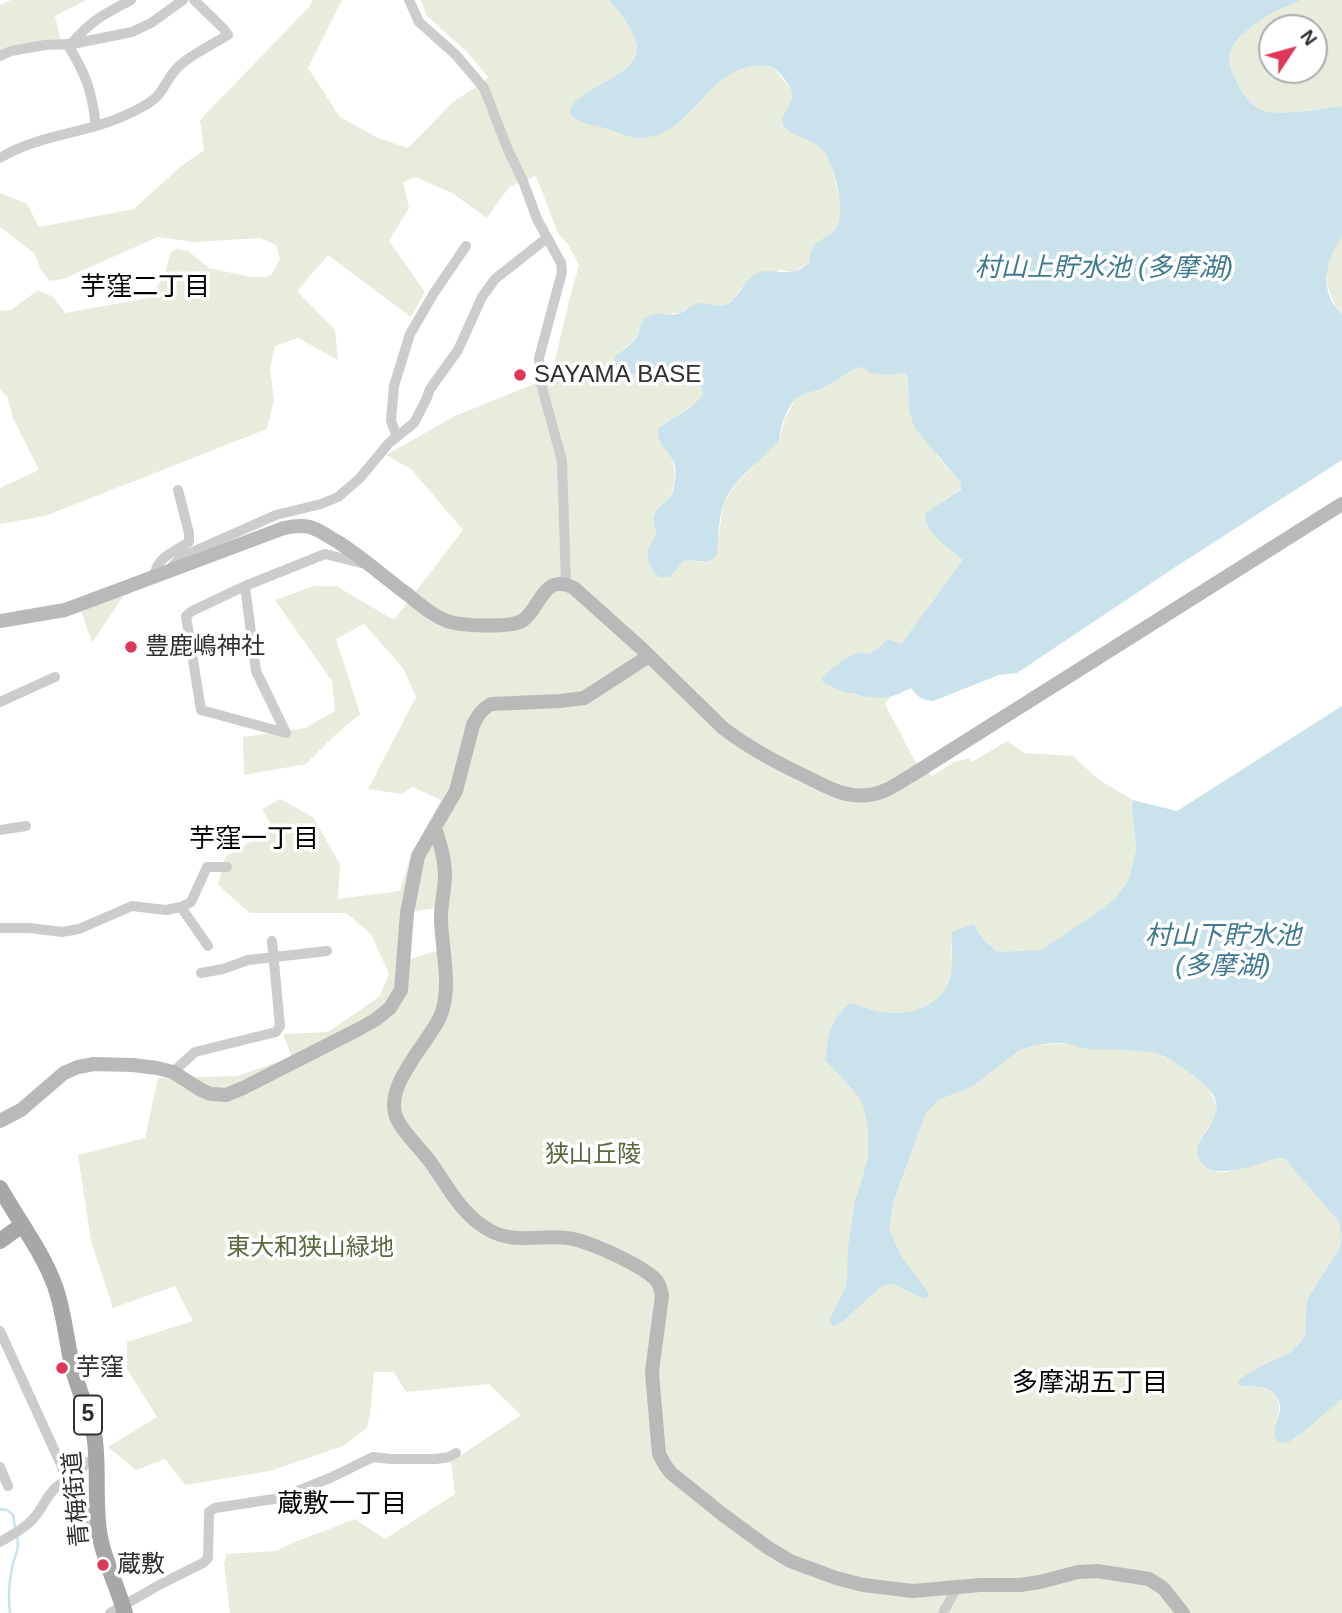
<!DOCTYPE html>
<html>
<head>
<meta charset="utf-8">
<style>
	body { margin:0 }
	#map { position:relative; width:1342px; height:1613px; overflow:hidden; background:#fff; font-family:Helvetica,sans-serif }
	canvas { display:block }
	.north { position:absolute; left:1258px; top:14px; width:70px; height:70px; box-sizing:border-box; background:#fff; border:2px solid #acacac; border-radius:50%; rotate:54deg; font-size:19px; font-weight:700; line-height:28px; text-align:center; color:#2f2f2f }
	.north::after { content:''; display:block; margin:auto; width:24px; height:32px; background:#df3758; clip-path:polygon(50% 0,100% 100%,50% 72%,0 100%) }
</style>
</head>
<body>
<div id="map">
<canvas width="1342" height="1613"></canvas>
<div class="north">N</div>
</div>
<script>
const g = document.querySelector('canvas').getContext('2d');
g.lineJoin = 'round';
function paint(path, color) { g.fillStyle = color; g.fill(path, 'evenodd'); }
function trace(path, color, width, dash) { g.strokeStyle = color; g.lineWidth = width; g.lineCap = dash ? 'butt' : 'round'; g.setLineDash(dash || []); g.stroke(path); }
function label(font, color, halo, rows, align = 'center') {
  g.font = font + ' Helvetica,"Noto Sans JP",sans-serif'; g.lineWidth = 7; g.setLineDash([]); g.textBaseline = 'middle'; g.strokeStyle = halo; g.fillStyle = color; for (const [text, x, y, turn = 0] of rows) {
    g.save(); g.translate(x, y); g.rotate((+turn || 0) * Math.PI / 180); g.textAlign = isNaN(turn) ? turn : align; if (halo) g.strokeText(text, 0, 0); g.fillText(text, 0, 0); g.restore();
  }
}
const green = new Path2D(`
	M11,0H87L55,16L61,41L0,51V5Z
	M312,0H342L308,68L340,117L378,138L408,148L454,101L483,83L488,77L467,52L427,16L421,0H609C617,11 637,33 637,47C637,69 593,89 577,101L576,120C588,123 601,126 613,130C622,133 630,138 639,138C645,139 650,137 655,135C703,121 714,56 773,67L792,91L793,97L783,118L786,130L816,143L824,151L829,158L832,168L840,201V220L837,226L824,240L811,250L809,263L793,272L779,270L740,289L734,299L725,305L718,306L696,303L679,313L649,316L644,319L637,336L633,341L614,357C625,387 671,374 696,380L700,386L703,394L697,402L662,425C670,451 687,488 660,507L655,539L647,553V557L656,574H673C688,548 689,567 710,561L719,535L722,511L724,502L736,484L779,440L785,418L795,400L799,396L826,386L858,367L886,375L906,373L908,377L909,409L939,458L961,483V488L926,514L963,560L901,644L888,639L870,654C864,653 857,652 852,655C841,659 830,670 822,678L854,695L890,697L885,704L915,761L932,776L954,762L970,758L972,762L1007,741L1024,753L1073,756L1099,780L1133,800L1132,809L1136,850L1129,879L1117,896L1105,907L1042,951L997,952L985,941L974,925L951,946C952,957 953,968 949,979C940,1009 904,1017 876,1011C867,1009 859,1004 850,1003C830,1019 828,1036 825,1060L853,1090L862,1102L867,1123L868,1135V1158L855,1201L848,1246V1273L846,1286L832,1314L830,1319L831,1324L834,1326L841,1323L882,1286L894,1284L923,1299L928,1291L901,1256L889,1228L894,1200L926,1113L937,1100L973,1086L1020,1050L1038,1045L1055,1044H1071L1084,1049H1133L1154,1053L1179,1063L1207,1087L1215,1101L1217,1113L1200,1140L1216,1172H1226L1279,1158H1284L1341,1223V1240L1339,1249L1308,1298L1306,1306L1305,1336L1290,1353L1281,1358L1243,1387C1281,1384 1284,1401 1274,1433L1281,1443H1285L1295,1438L1342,1399V1613H230L224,1564L227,1554L276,1551L295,1542L355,1519L385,1539L455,1494L451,1462L521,1415L489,1384L406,1392L394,1372H374L370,1415L367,1428L343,1446L270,1471L185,1485L165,1459L136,1470L108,1447L157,1417L127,1369V1342L193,1321L175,1286L113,1308L91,1241L78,1155L145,1138L158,1078L237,1076L292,1057L283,1034L328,1032L379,997L389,974L371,934L346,913H250L218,885L225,857L273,828L262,809L280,799L313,817L340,864L338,899L400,891L411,855L441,800L413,787L402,794L368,789L416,697L403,668L364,624L336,639L360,714L334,736L306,764L244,775L243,737L305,728L335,711L332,681L275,600L314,586H336L394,620L463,530L411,469L386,455L455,416L551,377L570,297L579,265L567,243L558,233L536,176L509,187L487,218L452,193L416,177L403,182L409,208L389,241L425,292L411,317L328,255L297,291L335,330L338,360L298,338L275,346L270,369L274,400L267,429L45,516L0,524V488L39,470L13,418L7,396L0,390V311L11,310L38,290L53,297L65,313L149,298L165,275L170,253L176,249L188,251L209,268L251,277H265L272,274L280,259L276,245L260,238L194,242L158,237L63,279L50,281L41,270L34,253L0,227V193L27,204L39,227L134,209L180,167L204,150L200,120L311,5ZM445,907L448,947L405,961L408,912Z
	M1300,0H1342V106C1322,108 1272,119 1256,107C1246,100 1239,87 1234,76C1227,63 1227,53 1237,41C1247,28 1265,16 1280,9C1287,6 1294,4 1300,0ZM1272,28H1314V70H1272Z
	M1342,236V315C1322,288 1321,264 1342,236Z
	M126,592L92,643L81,610Z`);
const water = new Path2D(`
	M609,0H1300C1294,4 1287,6 1280,9C1266,16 1251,26 1240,37C1228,50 1226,61 1234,76C1239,87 1246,100 1256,107C1272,119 1322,108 1342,106V236L1329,260L1326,279L1328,292L1332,302L1342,315V460L1180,564L1017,673L999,675L933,701C922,700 917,697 911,688C904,691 896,696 889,697C871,700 838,692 823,682L822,678C830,670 841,659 852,655C857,652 864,653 870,654L888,639L901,644L963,560C949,547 925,535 925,514L961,489V483L914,427L909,409L908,377L906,373L886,375L870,373L867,370L858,367C846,374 835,381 823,388C816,391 809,392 802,395C787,402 781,426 779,440C763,460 733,479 724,503C718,518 719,537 717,553C714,558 710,562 705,562C676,559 688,558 670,577H660C652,571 644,558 649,548C651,542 655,540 656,533C656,526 651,520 656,512C661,503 670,501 673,491C675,484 677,470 674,463C670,451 656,444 658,429C672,416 693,410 703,394L700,386L696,380C671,374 625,387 614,357C622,350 634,344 638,334C641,327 640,320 648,316C658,311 670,317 680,313C687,310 692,303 700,303C709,303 718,308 727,304C739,299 743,280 757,273C770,268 782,275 795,271C800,270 805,266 809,263C810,258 810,251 813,247C817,241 831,236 837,226C846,211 834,161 822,149C812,139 790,135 785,128C777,118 790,108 792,98C794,88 780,73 773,67C709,55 698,135 642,138C628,139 614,130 601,127C594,125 582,124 576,119C571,116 568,111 572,106C584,87 639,74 637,46C635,31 618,11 609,0Z
	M1342,706V1399C1332,1407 1294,1442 1285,1443C1280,1443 1278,1442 1276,1438C1269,1425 1292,1408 1271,1391C1262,1384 1250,1389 1240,1385L1238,1382L1241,1378L1267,1363L1290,1353L1302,1340L1305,1336L1306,1306L1308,1298L1339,1249L1341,1240L1340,1223L1284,1158H1279C1262,1162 1220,1179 1206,1167C1178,1142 1230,1124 1213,1095C1207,1086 1198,1079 1190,1073C1154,1042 1130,1053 1088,1049C1081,1049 1075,1045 1068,1044C1052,1042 1035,1045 1020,1050L973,1086L938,1100L926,1113L894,1200L889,1228L901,1256L928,1291L929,1296L923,1299L894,1284L882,1286L841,1323L834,1326L831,1324L830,1319L832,1314L846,1286L847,1279L848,1246L855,1201L868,1158V1135L867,1123L862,1102L853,1090L825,1060C828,1036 830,1019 850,1003C859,1004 867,1009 877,1011C905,1017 941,1009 950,977C954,963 951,947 952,932L970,925H974L985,941L997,952L1042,950L1105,907L1117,896L1129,879L1136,850L1132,809L1133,800L1177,811Z`);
const stream = new Path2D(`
	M0,1509L7,1510L13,1515L15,1528
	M10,1613C8,1598 9,1583 12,1568C15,1552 20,1552 17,1535`);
const street = new Path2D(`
	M409,0L419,22L456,55L484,88L508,150L523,181L537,219L561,263L562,272L539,358L540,380L562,461L566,584
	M72,43C92,20 104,14 131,0
	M67,44C86,73 92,92 96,126
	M0,56L11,51L45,45L72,44L132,32L151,23L183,0
	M0,158C39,134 87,134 128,114C139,109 152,103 159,94C166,85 170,75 178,67C190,55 213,44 228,35L224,29L194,0
	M397,437L391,421L394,386L410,334L434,293L466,246
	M169,570L181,557L276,515L321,504L338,497L359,479L389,443L414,423L426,400L430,389L458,350L482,297L495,279L547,238
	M154,577C156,558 173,552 189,542V533L178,490
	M245,586L256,671L286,733L201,710L186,616L192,611L245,586L325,554L365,564
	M0,702L55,677
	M0,830L26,826
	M181,907L208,946
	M0,928H30L62,932L79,929L132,906L166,910L181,907L191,902L207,867H227
	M201,973L223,969L248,960L327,951
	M173,1072L195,1052L276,1032L280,1026L272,941
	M0,1331L68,1480
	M0,1467L8,1486
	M75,1479L79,1488L88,1523L98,1528
	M0,1542C10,1536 24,1529 32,1520C47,1505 49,1482 75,1479L86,1463L96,1458
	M110,1613L161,1584L203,1563L208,1558L209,1512L215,1508L280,1498L330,1478L373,1457L391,1459H436L449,1457L456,1453
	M943,1613L957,1587`);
const secondary = new Path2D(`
	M0,621L65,610L284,528C293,526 301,525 310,527C320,530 329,537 338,542C363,558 384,577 407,594C419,604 432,615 447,621C461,626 509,628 522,621C541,609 542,572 574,588L641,648L723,728C749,748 777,763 807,777C827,787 845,798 868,795C884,794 898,783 912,775L1342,504
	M435,828C440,844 445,859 445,875C445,889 441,903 441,917C441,949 453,987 440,1017C427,1045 380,1089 398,1121C407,1137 421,1149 431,1163C449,1188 461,1214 489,1230C516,1245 540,1234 567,1238C587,1240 644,1266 657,1281C660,1286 661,1290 662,1296L652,1371L653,1385L659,1454L665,1465L671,1473L722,1514L767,1547L790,1561L836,1578L863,1585L913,1591L980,1585H1020L1040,1582L1078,1572L1097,1571L1149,1579L1163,1588L1183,1613
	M0,1121L21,1110L64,1073L78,1067L94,1064L133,1065L157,1068L173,1072L201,1090L211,1094L226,1095L243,1088L357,1030L375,1020L390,1008L401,990L407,913L418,856L456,791L473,725C478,715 482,709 491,704L560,701L584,698L649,656`);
const primary = new Path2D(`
	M0,1188C18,1220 42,1251 55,1286C65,1315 66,1341 73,1369C79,1394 92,1416 95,1441C99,1473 94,1505 100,1537C105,1563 118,1588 125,1613
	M0,1241L22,1225`);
const markers = [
	[520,375,7,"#df3758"],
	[131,647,7,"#df3758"],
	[62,1368,7,"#df3758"],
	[103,1565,7,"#df3758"]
];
const shields = [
	[88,1415,28]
];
const shieldNames = [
	["5",88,1415]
];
const poiNames = [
	["SAYAMA BASE",534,375],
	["豊鹿嶋神社",145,647],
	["芋窪",76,1368],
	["蔵敷",117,1565]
];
const parkNames = [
	["狭山丘陵",593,1155],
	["東大和狭山緑地",310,1248]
];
const streetNames = [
	["青梅街道",77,1499,-95]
];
const waterNames = [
	["村山上貯水池 (多摩湖)",1104,269],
	["村山下貯水池",1223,937],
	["(多摩湖)",1223,967]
];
const neighbourhoodNames = [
	["芋窪二丁目",145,288],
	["芋窪一丁目",254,840],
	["多摩湖五丁目",1090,1384],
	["蔵敷一丁目",342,1505]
];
paint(green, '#e7ecdd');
paint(water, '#cae2eb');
trace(stream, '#cae2eb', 2.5);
trace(street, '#ccc', 10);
trace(secondary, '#b9b9b9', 14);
trace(primary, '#a7a7a7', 16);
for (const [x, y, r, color] of markers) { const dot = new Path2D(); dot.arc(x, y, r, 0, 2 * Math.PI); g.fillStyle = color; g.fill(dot); trace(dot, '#fff', 2.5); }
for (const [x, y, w] of shields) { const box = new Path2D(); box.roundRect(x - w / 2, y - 19.5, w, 39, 5); g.fillStyle = '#fff'; g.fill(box); trace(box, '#2f2f2f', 2); }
label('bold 23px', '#2f2f2f', null, shieldNames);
label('24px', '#2f2f2f', '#fff', poiNames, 'left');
label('24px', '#57693e', '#fff', parkNames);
label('24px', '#2f2f2f', '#fff', streetNames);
label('italic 26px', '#3f798f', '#fff', waterNames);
label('26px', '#000', '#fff', neighbourhoodNames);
</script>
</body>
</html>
